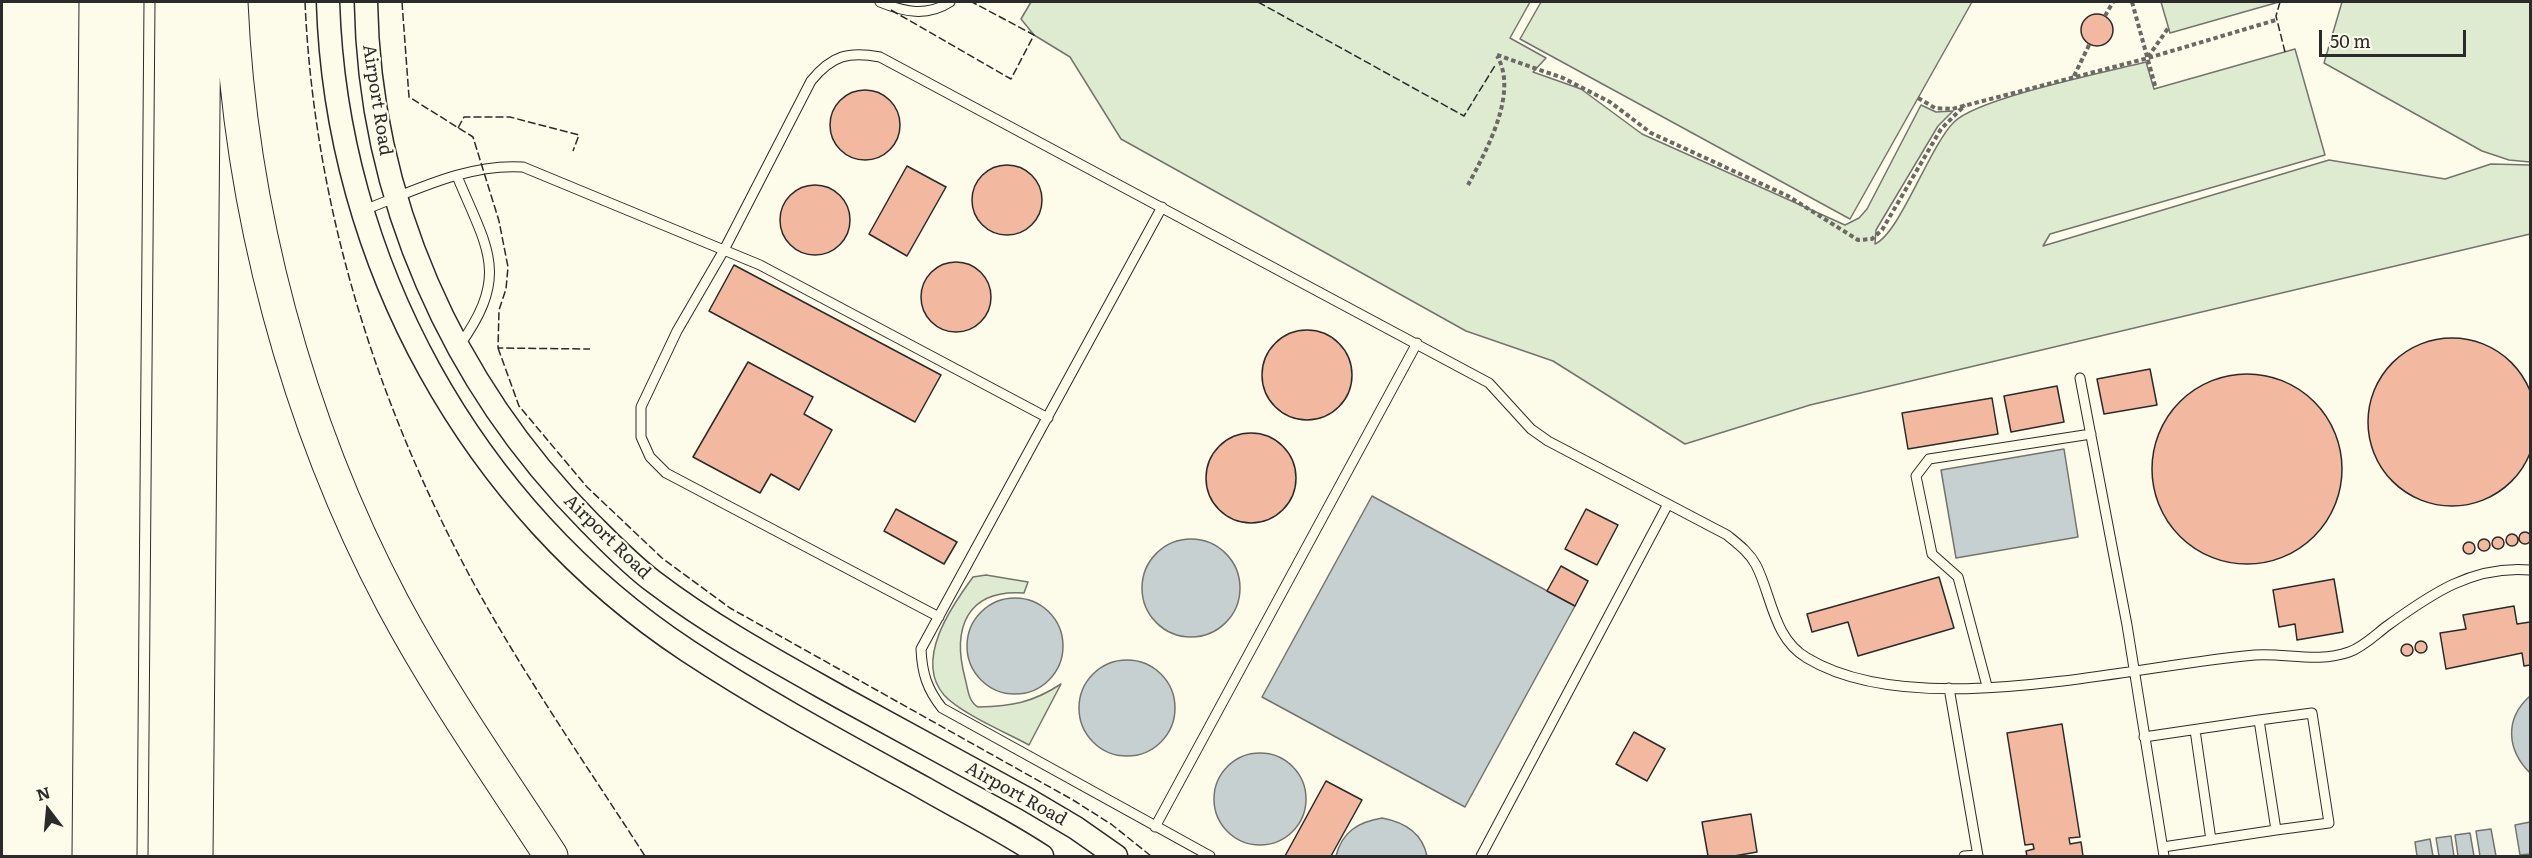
<!DOCTYPE html>
<html>
<head>
<meta charset="utf-8">
<style>
	body { margin:0 }
	#map { position:relative; width:2532px; height:858px; overflow:hidden; background:#fdfbea; font-family:Literata,serif }
	canvas { display:block }
	.frame { position:absolute; inset:0; border:3px solid #2b2b2b; pointer-events:none }
	.north { position:absolute; left:18px; top:780px; width:60px; height:60px; -webkit-text-stroke:4px #fdfbea; paint-order:stroke; rotate:344deg; font-size:16px; font-weight:700; line-height:24px; text-align:center; color:#2b2b2b }
	.north::after { content:''; display:block; margin:auto; width:21px; height:27px; background:#2b2b2b; clip-path:polygon(50% 0,100% 100%,50% 72%,0 100%) }
	.scale { position:absolute; left:2319px; top:30px; width:147px; height:27px; box-sizing:border-box; border:3px solid #2b2b2b; border-top:0; padding-left:8px; font-size:18px; line-height:21px; white-space:nowrap; color:#2b2b2b; -webkit-text-stroke:4px #fdfbea; paint-order:stroke }
</style>
</head>
<body>
<div id="map">
<canvas width="2532" height="858"></canvas>
<div class="frame"></div>
<div class="north">N</div>
<div class="scale">50 m</div>
</div>
<script>
const g = document.querySelector('canvas').getContext('2d');
g.lineJoin = 'round';
function paint(path, color) { g.fillStyle = color; g.fill(path, 'evenodd'); }
function trace(path, color, width, dash) { g.strokeStyle = color; g.lineWidth = width; g.lineCap = dash ? 'butt' : 'round'; g.setLineDash(dash || []); g.stroke(path); }
function label(font, color, halo, rows, align = 'center') {
  g.font = font + ' Literata,serif'; g.lineWidth = 4.5; g.setLineDash([]); g.textBaseline = 'middle'; g.strokeStyle = halo; g.fillStyle = color; for (const [text, x, y, turn = 0] of rows) {
    g.save(); g.translate(x, y); g.rotate((+turn || 0) * Math.PI / 180); g.textAlign = isNaN(turn) ? turn : align; if (halo) g.strokeText(text, 0, 0); g.fillText(text, 0, 0); g.restore();
  }
}
const green = new Path2D(`
	M1031,2H1530L1510,38L1546,58L1533,72L1581,89L1642,134L1845,225L1859,218L1867,209L1921,105L1936,112L1953,111L1938,126L1876,230L1875,244C1900,233 1929,147 1954,122C1978,98 2106,72 2146,62L2154,89L2295,49L2325,155L2050,234L2043,246L2329,160L2445,179L2491,164L2530,165V234L1810,405L1685,444L1553,361L1466,331L1121,139L1070,57L1034,35L1021,19Z
	M1541,2H1972L1850,219L1520,39Z
	M2161,2H2279L2170,33Z
	M2342,2H2530V162L2509,160L2482,151L2324,63Z
	M986,575L1028,582L1024,593C966,589 952,629 965,678C968,689 968,701 978,707C1012,706 1032,703 1061,684L1029,745C1007,733 960,713 944,695C914,660 951,607 973,577Z`);
const water = new Path2D(`
	M2064,449L2078,537L1956,558L1941,470Z
	M1372,496L1575,606L1465,807L1262,697Z
	M1142 588a49 49 0 1 1 98 0a49 49 0 1 1-98 0Z
	M967 646a48 48 0 1 1 96 0a48 48 0 1 1-96 0Z
	M1079 708a48 48 0 1 1 96 0a48 48 0 1 1-96 0Z
	M2530,696V773C2507,750 2504,719 2530,696Z
	M1214 799a46 46 0 1 1 92 0a46 46 0 1 1-92 0Z
	M1382,818C1404,822 1422,832 1427,856H1336C1342,832 1358,822 1382,818Z
	M2530,822V854L2520,855L2515,825Z
	M2491,829L2496,856H2480L2476,831Z
	M2470,833L2474,856H2458L2455,835Z
	M2451,836L2454,856H2439L2436,838Z
	M2430,839L2433,856H2417L2415,842Z`);
const building = new Path2D(`
	M2081 30a16 16 0 1 1 32 0a16 16 0 1 1-32 0Z
	M830 125a35 35 0 1 1 70 0a35 35 0 1 1-70 0Z
	M972 200a35 35 0 1 1 70 0a35 35 0 1 1-70 0Z
	M907,166L946,187L907,256L869,234Z
	M780 220a35 35 0 1 1 70 0a35 35 0 1 1-70 0Z
	M921 297a35 35 0 1 1 70 0a35 35 0 1 1-70 0Z
	M734,265L941,375L915,422L709,311Z
	M1262 375a45 45 0 1 1 90 0a45 45 0 1 1-90 0Z
	M2368 422a84 84 0 1 1 168 0a84 84 0 1 1-168 0Z
	M748,362L813,397L804,414L832,430L799,490L771,474L760,493L693,457Z
	M2150,369L2157,405L2104,414L2097,379Z
	M2152 469a95 95 0 1 1 190 0a95 95 0 1 1-190 0Z
	M2057,386L2064,422L2011,432L2004,396Z
	M1992,398L1998,434L1908,449L1902,413Z
	M1206 478a45 45 0 1 1 90 0a45 45 0 1 1-90 0Z
	M896,509L957,542L944,564L884,531Z
	M1586,509L1618,525L1597,565L1565,549Z
	M2519 538a6 6 0 1 1 12 0a6 6 0 1 1-12 0Z
	M2506 540a6 6 0 1 1 12 0a6 6 0 1 1-12 0Z
	M2492 543a6 6 0 1 1 12 0a6 6 0 1 1-12 0Z
	M2478 545a6 6 0 1 1 12 0a6 6 0 1 1-12 0Z
	M2463 548a6 6 0 1 1 12 0a6 6 0 1 1-12 0Z
	M1561,566L1588,581L1575,606L1547,591Z
	M1939,577L1954,628L1858,656L1848,622L1812,632L1807,614Z
	M2334,579L2343,632L2297,640L2295,624L2279,627L2273,590Z
	M2514,606L2517,624L2530,622V665L2524,666L2522,653L2446,669L2440,633L2466,629L2463,615Z
	M2415 647a6 6 0 1 1 12 0a6 6 0 1 1-12 0Z
	M2401 650a6 6 0 1 1 12 0a6 6 0 1 1-12 0Z
	M2062,724L2080,837L2069,838L2070,844L2081,842L2083,856H2027L2026,851L2034,849L2033,844L2025,845L2007,733Z
	M1634,732L1665,749L1647,781L1616,764Z
	M1326,781L1362,800L1331,856H1285Z
	M1751,814L1757,852L1734,856H1708L1702,822Z`);
const path = new Path2D(`
	M2132,2L2156,89
	M2105,16L2113,2
	M1497,55L1563,78L1610,102L1651,133L1788,196L1858,240L1872,239L1882,230L1941,129L1965,105
	M2148,57L2169,27
	M2074,76L2090,43
	M1918,98L1935,108L1952,109L2148,58L2276,20
	M1468,185C1486,151 1519,93 1497,56`);
const service = new Path2D(`
	M880,2C904,12 927,17 950,2
	M457,176C487,249 511,274 459,346
	M1162,207L921,649C922,673 927,689 942,708L1210,856
	M364,210C414,191 468,163 523,167L760,265L1048,418
	M2080,378L2127,625L2164,856
	M939,617L666,473L650,457L641,437V407L677,331L724,250L811,81C832,55 849,51 880,57L1489,383L1531,429L1548,441L1727,535C1738,544 1749,552 1756,565C1772,596 1773,638 1807,658C1916,724 2133,665 2255,655C2287,653 2318,663 2349,652C2363,647 2375,635 2387,626C2431,594 2473,565 2530,570
	M1987,686L1958,577L1932,554L1916,476L1929,459L2091,434
	M1949,688L1978,856
	M2259,720L2312,713L2329,823L2276,830
	M2195,730L2211,840
	M2144,737L2259,720L2276,830L2163,847
	M1155,827L1417,343
	M1481,856L1668,504
	M1964,856L1978,855`);
const tertiary = new Path2D(`
	M328,2C336,261 471,508 688,651C764,701 844,744 924,788C964,811 1004,831 1042,856
	M366,2C369,197 452,384 589,522C610,543 631,565 654,582C713,627 778,662 842,698C904,732 965,765 1027,799L1076,828L1116,856`);
const motorway = new Path2D(`
	M231,2C240,208 296,421 393,604C440,692 497,773 551,856
	M89,856L96,2
	M120,856L127,2
	M165,856L172,2
	M196,856L204,2`);
const fence = new Path2D(`
	M305,2C314,206 376,403 473,582C525,677 587,766 645,856
	M402,2L409,97L473,137L499,221L508,267L506,289L499,310L498,348L590,349
	M1258,2L1464,116L1496,64
	M2280,2L2276,16L2285,52
	M891,10L1011,79L1034,35L972,2
	M458,128L464,117H510L579,135L573,151
	M498,348L519,406L587,487L662,558L730,608L1073,800L1111,824L1151,856`);
const streetNames = [
	["Airport Road",377,100,81],
	["Airport Road",607,537,44],
	["Airport Road",1016,794,29]
];
paint(green, '#deebd1');
trace(green, '#74746e', 1.5);
paint(water, '#c7d0d0');
trace(water, '#74746e', 1.5);
paint(building, '#f2b8a0');
trace(building, '#2b2b2b', 1.5);
trace(service, '#2b2b2b', 11);
trace(tertiary, '#2b2b2b', 25);
trace(motorway, '#2b2b2b', 35);
trace(path, '#6a6964', 4, [4.5, 3]);
trace(service, '#fdfbea', 9);
trace(tertiary, '#fdfbea', 22);
trace(motorway, '#fdfbea', 33);
trace(fence, '#2b2b2b', 1.5, [8, 3]);
label('18px', '#2b2b2b', '#fdfbea', streetNames);
</script>
</body>
</html>
